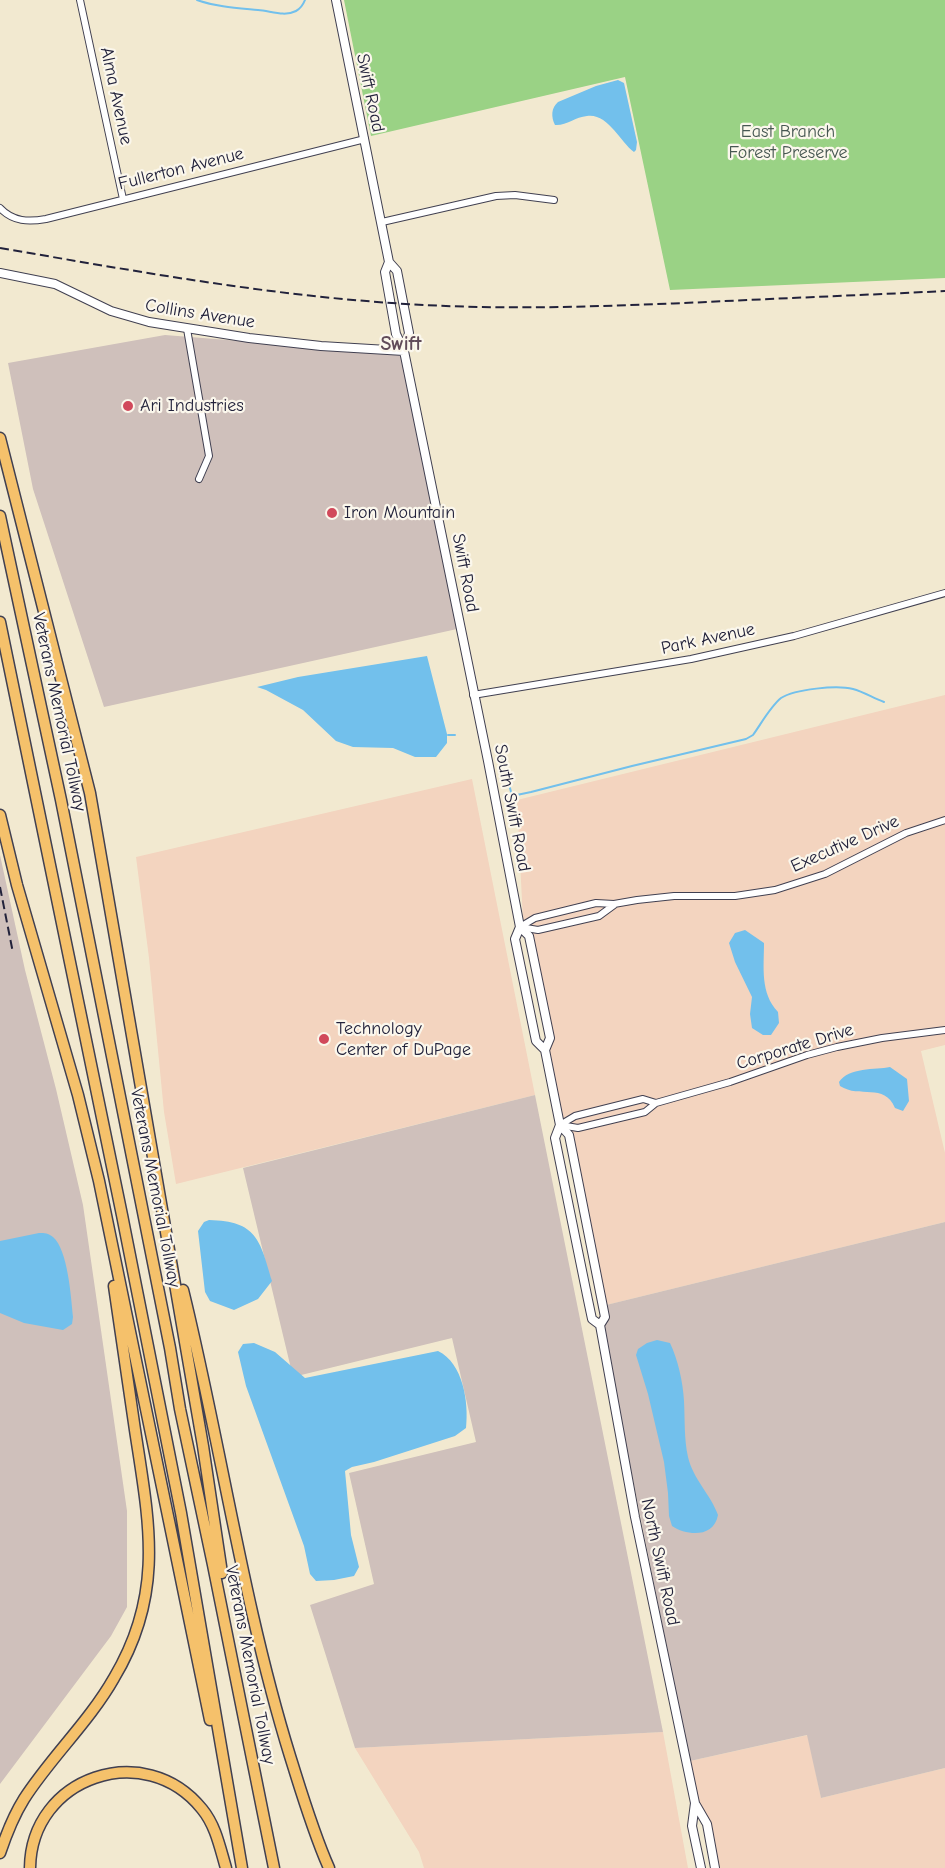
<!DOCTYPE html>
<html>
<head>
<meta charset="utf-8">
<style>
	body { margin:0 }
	canvas { display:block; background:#f2e9d0 }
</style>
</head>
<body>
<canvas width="945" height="1868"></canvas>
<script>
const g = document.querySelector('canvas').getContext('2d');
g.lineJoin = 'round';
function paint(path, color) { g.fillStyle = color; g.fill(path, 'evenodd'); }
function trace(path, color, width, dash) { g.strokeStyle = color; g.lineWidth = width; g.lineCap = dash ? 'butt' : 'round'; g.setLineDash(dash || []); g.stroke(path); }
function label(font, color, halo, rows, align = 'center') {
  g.font = font + ' "Comic Neue",sans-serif'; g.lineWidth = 4.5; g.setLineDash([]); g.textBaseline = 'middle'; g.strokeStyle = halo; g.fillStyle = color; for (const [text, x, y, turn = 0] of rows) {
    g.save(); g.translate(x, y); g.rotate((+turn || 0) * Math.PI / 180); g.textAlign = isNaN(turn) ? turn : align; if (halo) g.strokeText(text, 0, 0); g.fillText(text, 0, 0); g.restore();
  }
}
const built = new Path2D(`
	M945,695V1045L921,1051L945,1153V1222L598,1307L523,921L517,800Z
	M472,779L535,1095L176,1184L164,1112L149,958L136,857Z
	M663,1732L688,1868H424L419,1852L355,1748Z
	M808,1735L821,1798L945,1768V1868H711L690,1761Z`);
const industrial = new Path2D(`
	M165,335L403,354L457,629L104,707L33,489L8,363Z
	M0,855L25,970L56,1089L83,1205L127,1511V1607L111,1636L0,1784Z
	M535,1095L663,1732L355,1748L310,1605L374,1584L349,1473L476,1442L452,1338L293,1377L243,1168Z
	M945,1222V1768L821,1798L807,1735L690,1761L598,1307Z`);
const green = new Path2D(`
	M344,0H945V278L670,290L625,77L371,136Z`);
const water = new Path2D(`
	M618,80L624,83L637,142L636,150L634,152C620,142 608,113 587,116C575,117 566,126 555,125C551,117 551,108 558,102L596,86Z
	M427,656L447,734V743L436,757H415L393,748L353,747L336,741L303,710L266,690L257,687L298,677Z
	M745,930L764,943C764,967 760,993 778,1012L779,1023L771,1035H763L752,1028L750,1014L752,997L735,962L729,943L735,933Z
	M890,1067L907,1079L909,1101L903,1111L895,1108C884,1082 860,1099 840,1086L839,1082C849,1067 875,1070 890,1067Z
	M209,1220C257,1221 260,1240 272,1281L258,1299L234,1310L210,1301L205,1292L198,1231L204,1222Z
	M39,1233C45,1233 48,1233 53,1237C68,1250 71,1297 73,1317L72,1324L63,1330L24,1323L0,1313V1241Z
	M657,1340L670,1343C678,1360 683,1382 684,1401C685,1420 684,1439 688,1457C693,1479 711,1495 718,1515C714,1538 687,1536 672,1526L669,1516L668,1493L664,1462L648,1394L636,1355L638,1349L647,1343Z
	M254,1343L275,1352L305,1378L438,1351C463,1363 469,1402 466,1428L455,1436L374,1462L352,1467L345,1471L351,1535L359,1567L354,1576L334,1580L316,1581L310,1574L304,1546L246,1386L238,1352L243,1344Z`);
const stream = new Path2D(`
	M197,0C217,7 237,8 258,10C271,11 284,17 296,11C300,9 303,5 305,0
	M448,735H455
	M502,756L512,796L531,792L632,766L746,739L753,735C761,724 770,707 781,698C795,689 837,685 853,689C864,692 873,698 884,702`);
const minor = new Path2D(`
	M80,0L123,199
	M0,208C13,222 29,222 46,219L365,139
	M382,222L496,196L515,195L554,200
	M187,329L209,456L199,479
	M473,695L691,659L794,636L945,593
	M520,927L535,918L596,903L614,904L637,900L674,896H735L775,890L825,874L906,833L945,820
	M520,927L538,930L599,916L614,905
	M560,1125L578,1128L645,1112L656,1103L730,1082L807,1055L837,1047L882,1038L945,1030
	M560,1125L575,1116L643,1099L656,1103`);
const tertiary = new Path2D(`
	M336,0L389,262L397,271L409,333L404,351
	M389,262L385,272L396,334L404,351L488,761L520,927L515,939L536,1041L545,1050L560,1125L569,1135L605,1317L600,1325L635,1517L695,1803L692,1826L701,1868
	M0,273L55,284L111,311L149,322L249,338L321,346L404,351
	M520,927L529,936L550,1038L545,1050
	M560,1125L555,1138L588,1300L592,1319L600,1325
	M696,1805L707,1824L715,1868`);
const motorway = new Path2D(`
	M0,438L90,793L203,1446L222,1573
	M0,516L61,800L170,1348L180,1409L213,1565L274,1868
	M0,622L122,1215L181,1513L242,1868
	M0,815L17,885L78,1095L99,1181L210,1720
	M183,1290C221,1445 243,1604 290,1756C302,1794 313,1832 329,1868
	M0,1853C6,1835 14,1815 24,1799C51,1757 89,1722 114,1678C165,1593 149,1522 135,1430C128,1382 121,1334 114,1286
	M30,1868C31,1777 145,1738 202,1809C216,1826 220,1848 226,1868`);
const rail = new Path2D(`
	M0,248C141,272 282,298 425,305C519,310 613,306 707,302C786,298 866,295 945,291
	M0,887L13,953`);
const markers = [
	[128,406,6,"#d1495b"],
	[332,513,6,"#d1495b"],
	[324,1039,6,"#d1495b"]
];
const streetNames = [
	["Swift Road",370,93,78],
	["Alma Avenue",116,96,78],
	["Fullerton Avenue",181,169,-14],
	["Collins Avenue",200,314,9],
	["Swift Road",465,573,79],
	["Park Avenue",708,639,-12],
	["Veterans Memorial Tollway",59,712,78],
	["South Swift Road",512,808,79],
	["Executive Drive",845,844,-24],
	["Corporate Drive",795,1047,-17],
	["Veterans Memorial Tollway",155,1188,79],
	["North Swift Road",660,1562,78],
	["Veterans Memorial Tollway",250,1665,79]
];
const parkNames = [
	["East Branch",788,132],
	["Forest Preserve",788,153]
];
const poiNames = [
	["Ari Industries",140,406],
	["Iron Mountain",344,513],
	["Technology",336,1029],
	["Center of DuPage",336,1050]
];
const neighbourhoodNames = [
	["Swift",401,344]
];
paint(built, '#f3d4bf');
paint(industrial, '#cfc0bb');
paint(green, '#9ad285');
paint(water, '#72c0ec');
trace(stream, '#72c0ec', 2);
trace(minor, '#414051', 8);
trace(tertiary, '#414051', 10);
trace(motorway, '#414051', 13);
trace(minor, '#fff', 6);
trace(tertiary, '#fff', 8);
trace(motorway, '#f5c16b', 10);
trace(rail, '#22223b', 2, [9, 4.5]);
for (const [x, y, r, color] of markers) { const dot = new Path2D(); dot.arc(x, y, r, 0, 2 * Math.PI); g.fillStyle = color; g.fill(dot); trace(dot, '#fbf7ec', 2); }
label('18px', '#22223b', '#fbf7ec', streetNames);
label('18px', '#465751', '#fbf7ec', parkNames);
label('18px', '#22223b', '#fbf7ec', poiNames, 'left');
label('bold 20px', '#614b59', '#fbf7ec', neighbourhoodNames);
</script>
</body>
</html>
